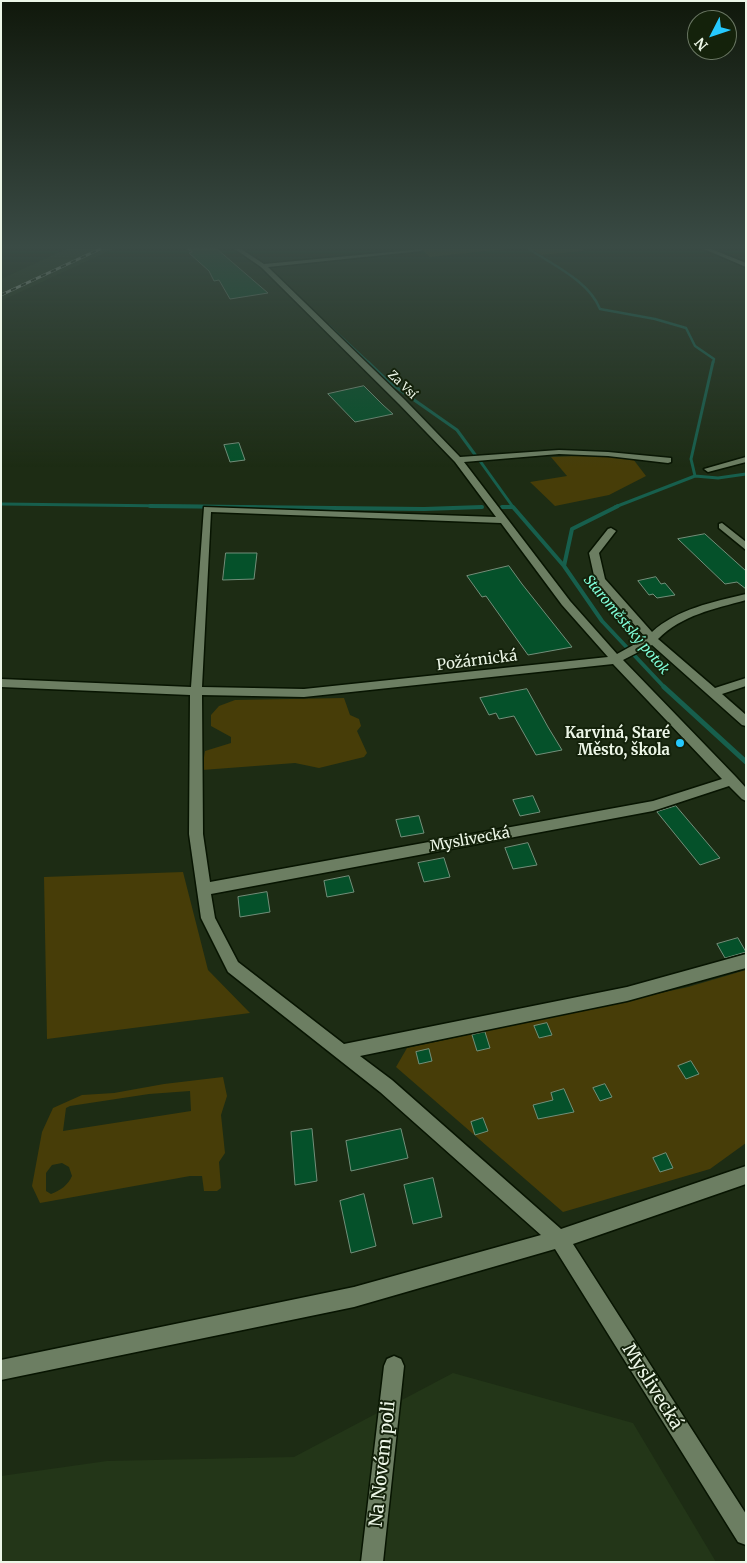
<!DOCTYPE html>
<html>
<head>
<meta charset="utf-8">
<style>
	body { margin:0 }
	#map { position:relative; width:747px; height:1563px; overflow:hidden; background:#1d2c14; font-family:Merriweather,serif }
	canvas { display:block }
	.frame { position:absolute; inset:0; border:2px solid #ecf6e7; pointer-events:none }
	.north { position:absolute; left:687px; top:10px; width:50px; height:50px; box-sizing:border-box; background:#14220b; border:1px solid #6a7763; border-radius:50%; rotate:229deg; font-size:14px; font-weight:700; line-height:20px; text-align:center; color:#ecf6e7 }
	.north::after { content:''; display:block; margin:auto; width:18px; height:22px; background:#25c9fe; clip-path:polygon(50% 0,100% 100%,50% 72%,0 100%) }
</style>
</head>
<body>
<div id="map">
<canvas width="747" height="1563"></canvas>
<div class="frame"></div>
<div class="north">N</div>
</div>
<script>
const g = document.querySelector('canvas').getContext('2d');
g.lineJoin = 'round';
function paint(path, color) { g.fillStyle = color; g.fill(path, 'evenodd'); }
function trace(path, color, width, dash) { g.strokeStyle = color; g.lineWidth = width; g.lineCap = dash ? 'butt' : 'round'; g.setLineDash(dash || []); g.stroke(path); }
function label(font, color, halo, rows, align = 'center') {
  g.font = font + ' Merriweather,serif'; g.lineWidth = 4; g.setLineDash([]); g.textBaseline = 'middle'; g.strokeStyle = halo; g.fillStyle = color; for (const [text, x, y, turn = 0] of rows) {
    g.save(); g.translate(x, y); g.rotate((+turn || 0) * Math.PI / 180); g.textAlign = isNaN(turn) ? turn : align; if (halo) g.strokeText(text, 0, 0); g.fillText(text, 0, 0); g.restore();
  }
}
const built = new Path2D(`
	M66,249H113L1,301V279Z
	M453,1373L633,1423L716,1562H1V1476L107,1461L294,1457Z`);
const green = new Path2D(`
	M421,249H505L430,257Z
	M532,249H581L584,251L541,255Z
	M604,455L633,459L646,476L609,495L555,506L530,482L567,476L551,457Z
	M344,698L350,715L359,719L361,726L357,731L367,753L364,757L319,768L295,763L202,770L205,751L231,743V737L211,726V715L219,706L235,700Z
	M183,872L208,970L250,1013L47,1039L44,877Z
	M746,970V1143L710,1169L563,1212L396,1067L407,1048L688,987Z
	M223,1077L227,1096L221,1115L225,1153L219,1162L221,1188L217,1191H204L202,1176H190L40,1203L32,1186L42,1132L53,1108L82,1095L114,1093L164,1084ZM190,1091L191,1111L63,1131L66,1108L70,1106L149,1094ZM62,1163L69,1167L72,1176C68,1185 61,1190 51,1194L46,1191V1173L52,1165Z`);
const streamFar3 = new Path2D(`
	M529,249C553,265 589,281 600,309L655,319L686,328L695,346L714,359L713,363
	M328,325L369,363`);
const streamFar2 = new Path2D(`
	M368,362L390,383L457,430L476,456
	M480,461L513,507
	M695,476L718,478L746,474
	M1,504L256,507
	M502,507H513
	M615,507L695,476L691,459L713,362`);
const streamFar1 = new Path2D(`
	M150,506L424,509L482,507
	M618,506L572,529L564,566L602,621L665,688
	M502,507H513L564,566`);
const stream = new Path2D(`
	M664,687L746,762`);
const building = new Path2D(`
	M188,249H217L268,293L230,299L219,280L214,281L209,271L189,253L192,252Z
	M364,386L383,405L393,414L355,422L328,394Z
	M239,443L245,460L230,462L224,445Z
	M705,534L746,571V589L737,582L725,584L678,539Z
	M226,553H257L254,579L223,580Z
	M509,566L522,584L572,647L528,655L486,596L482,597L467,576Z
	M656,577L661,584L665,583L675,595L657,598L653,594L649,595L638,581Z
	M527,689L548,727L562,750L536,755L514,716L499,719L496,713L489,715L480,698Z
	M533,796L540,812L520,816L513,800Z
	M676,806L720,858L700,865L657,812Z
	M419,816L424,833L401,837L396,820Z
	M528,843L537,865L513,869L505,848Z
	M444,858L450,877L424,882L418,863Z
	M349,876L354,892L327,897L324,881Z
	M267,892L270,912L240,917L238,897Z
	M738,938L746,952L725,958L717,944Z
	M547,1023L552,1035L539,1038L534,1026Z
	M485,1032L490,1048L477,1051L472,1035Z
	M429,1049L432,1061L419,1064L416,1052Z
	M691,1061L699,1074L686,1079L678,1066Z
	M605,1084L612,1097L600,1101L593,1088Z
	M564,1089L574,1112L538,1119L533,1105L553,1100L551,1093Z
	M483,1118L488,1131L475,1135L471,1122Z
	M312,1129L317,1181L295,1185L291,1132Z
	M401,1129L408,1158L351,1171L346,1141Z
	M666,1153L673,1168L660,1172L653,1158Z
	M433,1178L442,1217L413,1224L404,1185Z
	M364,1194L376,1246L351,1253L340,1201Z`);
const street = new Path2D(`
	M235,249H241L264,264L423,249L421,251L268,267L405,400L460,457L559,450L608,452L671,458V462L668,463L608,456L559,454L464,462L570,601L617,654L646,638L595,580L589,553L608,529L611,528L616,531L599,553L605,579L652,632C677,609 713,602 746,594V600C714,609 682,615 658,639L715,688L746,678V686L722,694L746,715V726L742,725L652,645L623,660L736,777L746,788V801L742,799L729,786L653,811L211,894L215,918L238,962L344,1044L627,987L746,954V968L627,1001L360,1056L392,1080L561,1229L746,1166V1184L573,1244L746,1514V1545L738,1542L555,1249L354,1307L1,1380V1360L354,1287L541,1235L380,1092L228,972L201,918L189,834L190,695L1,687V679L191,687L204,507L496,517L455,462L399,404L261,267ZM211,512L501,523L562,605L608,657L304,689L202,687ZM613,664L722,779L653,801L210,882L203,834L202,695L304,697Z
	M704,249H711L746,263V267Z
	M746,457V462L708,472L704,469Z
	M722,523L746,542V550L719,528V524Z
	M394,1356L401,1359L404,1366L383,1562H361L384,1366L387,1359Z`);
const rail = new Path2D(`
	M1,295L100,249`);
const markers = [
	[680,743,5,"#25c9fe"]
];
const farStreetnames = [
	["Za Vsí",402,385,44]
];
const farWaternames = [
	["Staroměstský potok",626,625,50]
];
const streetNames = [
	["Požárnická",477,661,-7],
	["Myslivecká",470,840,-10]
];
const poiNames = [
	["Karviná, Staré",670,734],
	["Město, škola",670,751]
];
const nearStreetnames = [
	["Myslivecká",652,1387,58],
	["Na Novém poli",383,1464,-84]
];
paint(built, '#233618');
paint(green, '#473d08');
trace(streamFar3, '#175f4d', 2.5);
trace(streamFar2, '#175f4d', 3);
trace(streamFar1, '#175f4d', 4);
trace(stream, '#175f4d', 5);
paint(building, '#05512a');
trace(building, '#728f7a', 1);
trace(street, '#071401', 3);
paint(street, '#6c7e62');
trace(rail, '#c9d4c4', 3);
trace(rail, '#14220b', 2, [5.5]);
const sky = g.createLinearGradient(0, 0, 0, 467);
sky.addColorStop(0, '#10180b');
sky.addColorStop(0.53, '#3a4b45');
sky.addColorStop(1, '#3a4b4500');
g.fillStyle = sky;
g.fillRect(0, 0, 747, 467);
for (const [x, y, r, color] of markers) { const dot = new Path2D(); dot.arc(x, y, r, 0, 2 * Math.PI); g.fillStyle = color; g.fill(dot); trace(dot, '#14220b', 2); }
label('12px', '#ecf6e7', '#14220b', farStreetnames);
label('italic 14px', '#81ffda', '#14220b', farWaternames);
label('15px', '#ecf6e7', '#14220b', streetNames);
label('bold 15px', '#ecf6e7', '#14220b', poiNames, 'right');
label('18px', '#ecf6e7', '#14220b', nearStreetnames);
</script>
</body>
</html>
